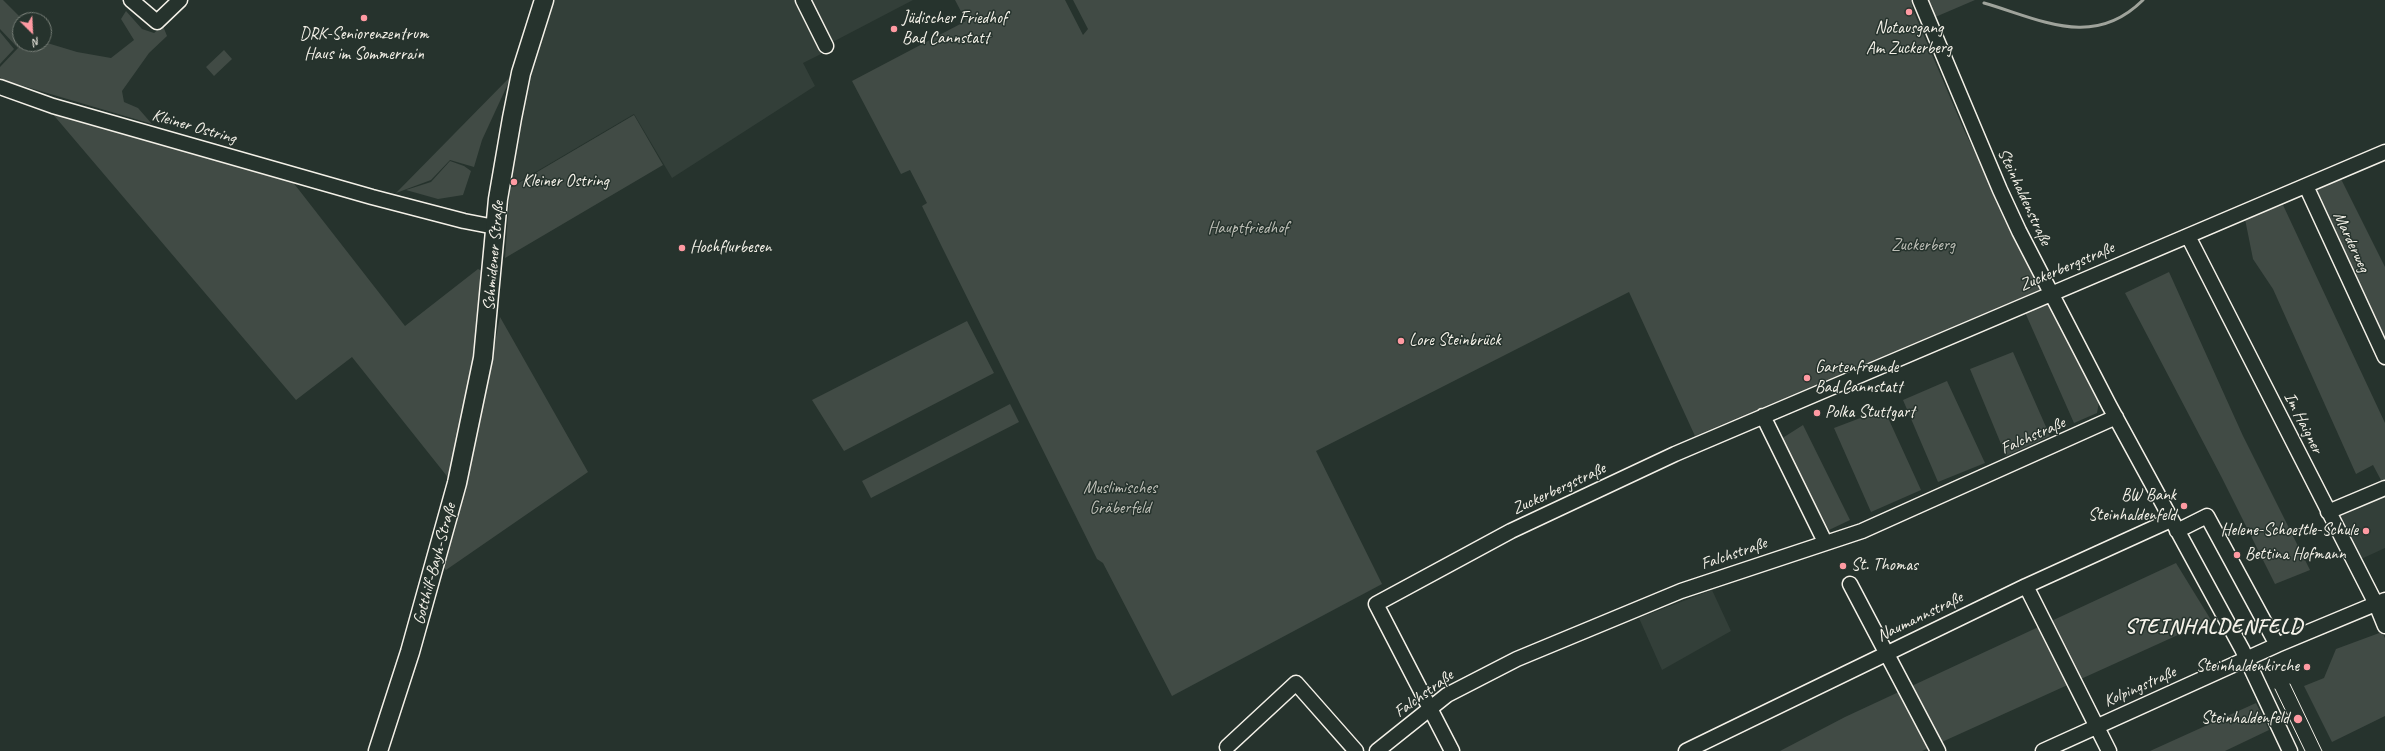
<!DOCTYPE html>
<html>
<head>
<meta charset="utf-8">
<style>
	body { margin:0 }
	#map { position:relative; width:2385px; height:751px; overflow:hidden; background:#26332d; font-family:Caveat,sans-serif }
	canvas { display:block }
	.north { position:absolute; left:12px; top:12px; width:40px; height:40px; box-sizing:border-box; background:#26332d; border:1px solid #787f78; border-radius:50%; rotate:156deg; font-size:11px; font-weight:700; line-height:16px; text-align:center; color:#f4f1e8 }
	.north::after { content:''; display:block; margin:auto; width:14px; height:18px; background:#ff9aa2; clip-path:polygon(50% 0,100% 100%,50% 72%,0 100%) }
</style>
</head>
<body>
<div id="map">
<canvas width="2385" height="751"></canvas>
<div class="north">N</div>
</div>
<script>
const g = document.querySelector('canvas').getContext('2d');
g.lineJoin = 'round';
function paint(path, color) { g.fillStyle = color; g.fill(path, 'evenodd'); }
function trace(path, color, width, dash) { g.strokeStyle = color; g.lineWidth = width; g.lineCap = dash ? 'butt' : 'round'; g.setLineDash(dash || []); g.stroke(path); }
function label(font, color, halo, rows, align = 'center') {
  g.font = font + ' Caveat,sans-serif'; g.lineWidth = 3; g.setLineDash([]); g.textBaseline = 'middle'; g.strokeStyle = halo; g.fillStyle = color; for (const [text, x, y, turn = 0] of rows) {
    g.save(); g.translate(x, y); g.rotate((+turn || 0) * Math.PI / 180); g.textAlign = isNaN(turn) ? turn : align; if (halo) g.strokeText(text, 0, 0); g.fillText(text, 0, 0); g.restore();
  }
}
const built = new Path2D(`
	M553,0H913L825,46L827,51L803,63L815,86L672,178L634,114L510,187L529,75Z
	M2385,495V548L2359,560L2339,515Z
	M1712,590L1731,631L1662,670L1639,618Z`);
const green = new Path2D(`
	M0,0H3L23,20H20V44H44V42L77,52L111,58L134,40L121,19L126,11L142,29L154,33L163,26L167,36L149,53L122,91L124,102L138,108L152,124L3,80L0,77V67L18,48L0,29Z
	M955,0H1065L1083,35L1088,29L1073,0H1911L1913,10L1964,130L2035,274L2039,290L1695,436L1629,292L1316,451L1382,584L1172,696L1103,563L1097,559L941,245L922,206L927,203L910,170L901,174L852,81L966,21Z
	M1926,0H1975L1933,18Z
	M0,32L14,49L0,64Z
	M224,50L232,59L214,76L206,67Z
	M512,75L482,140L474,167L450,160L431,180L396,193Z
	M51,112L292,181L405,326L478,269L484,272L468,396L450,480L352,357L296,400Z
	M634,115L663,165L505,258L510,188Z
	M450,161L464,166L471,171L463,195L438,199L406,190L431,182Z
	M2341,179L2385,267V344L2311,188Z
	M2283,205L2385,423V481L2382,482L2373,465L2356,474L2273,289L2253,259L2245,219Z
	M2169,272L2243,436L2310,570L2275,584L2222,478L2125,293Z
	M2047,301L2099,402L2097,413L2074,423L2024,310Z
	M500,317L588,472L446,570L443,567L484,399Z
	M967,321L994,373L844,451L812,400Z
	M2013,352L2050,436L2006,456L1970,369Z
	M1947,381L1985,463L1938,482L1903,400Z
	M1010,404L1019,422L871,498L862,481Z
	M1884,409L1921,490L1871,512L1834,428Z
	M1803,425L1850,520L1829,530L1781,439Z
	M2176,563L2211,620L1922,751H1780L1845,717Z
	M2382,632L2385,638V716L2332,742L2304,686L2324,678L2336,649Z
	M2256,703L2269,730L2225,751H2150Z`);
const stream = new Path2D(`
	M1984,3C2040,19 2093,50 2143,0`);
const minor = new Path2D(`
	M131,0L157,22L180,0
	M803,0L826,46
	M1920,0L2000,190L2019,231L2109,405L2242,649L2290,751
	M0,87L53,106L372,197L464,221L495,227
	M2306,186L2385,357
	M2188,236L2376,604L2385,626
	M1763,416L1825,542
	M2328,512L2385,488
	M2177,531L2207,516L2277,645
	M1850,584L1938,751
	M2026,586L2109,751
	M1227,747L1296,683L1356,751
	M1377,751L1447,695L1517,659L1681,591L1862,531L2116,417
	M1452,751L1376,604L1511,531L1675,454L2385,152
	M1686,751L2026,586L2171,520
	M2043,751L2277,645L2385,600`);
const major = new Path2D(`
	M378,751L410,652L457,483L483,358L498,199L512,118L521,73L544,0`);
const tram = new Path2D(`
	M2290,684L2322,751
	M2275,689L2305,751`);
const markers = [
	[1909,12,4,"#ff9aa2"],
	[364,18,4,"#ff9aa2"],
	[894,29,4,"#ff9aa2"],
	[514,182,4,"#ff9aa2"],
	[682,248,4,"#ff9aa2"],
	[1401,341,4,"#ff9aa2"],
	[1807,378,4,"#ff9aa2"],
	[1817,413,4,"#ff9aa2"],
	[2184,506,4,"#ff9aa2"],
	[2366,531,4,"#ff9aa2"],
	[2237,555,4,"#ff9aa2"],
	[1843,566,4,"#ff9aa2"],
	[2307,667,4,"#ff9aa2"],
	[2298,719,5,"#ff9aa2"]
];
const poiNames = [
	["Jüdischer Friedhof",902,19],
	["Bad Cannstatt",902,39],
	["Notausgang",1909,29,"center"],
	["Am Zuckerberg",1909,49,"center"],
	["DRK-Seniorenzentrum",364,35,"center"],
	["Haus im Sommerrain",364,55,"center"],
	["Kleiner Ostring",522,182],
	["Hochflurbesen",690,248],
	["Lore Steinbrück",1409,341],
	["Gartenfreunde",1815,368],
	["Bad Cannstatt",1815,388],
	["Polka Stuttgart",1825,413],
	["BW Bank",2176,496,"right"],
	["Steinhaldenfeld",2176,516,"right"],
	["Helene-Schoettle-Schule",2358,531,"right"],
	["Bettina Hofmann",2245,555],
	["St. Thomas",1851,566],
	["Steinhaldenkirche",2299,667,"right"],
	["Steinhaldenfeld",2289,719,"right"]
];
const streetNames = [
	["Kleiner Ostring",194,127,16],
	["Steinhaldenstraße",2024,197,65],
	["Marderweg",2351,242,65],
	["Schmidener Straße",494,256,-85],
	["Zuckerbergstraße",2067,267,-23],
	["Im Haigner",2303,423,63],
	["Falchstraße",2033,436,-24],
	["Zuckerbergstraße",1559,489,-25],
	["Falchstraße",1734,554,-19],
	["Gotthilf-Bayh-Straße",435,564,-75],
	["Naumannstraße",1920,617,-26],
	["Kolpingstraße",2140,687,-24],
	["Falchstraße",1424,694,-36]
];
const parkNames = [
	["Hauptfriedhof",1248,229],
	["Zuckerberg",1923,246],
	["Muslimisches",1120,489],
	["Gräberfeld",1120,509]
];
const districtNames = [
	["STEINHALDENFELD",2214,627]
];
paint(built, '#333f39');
paint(green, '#414b45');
trace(stream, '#9fa39b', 3);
trace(minor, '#f4f1e8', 17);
trace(major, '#f4f1e8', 21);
trace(minor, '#26332d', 14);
trace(major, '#26332d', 18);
trace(tram, '#f4f1e8', 1);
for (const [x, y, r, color] of markers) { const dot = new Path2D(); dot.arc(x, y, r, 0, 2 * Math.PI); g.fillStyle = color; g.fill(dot); trace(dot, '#26332d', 1.5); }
label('17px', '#f4f1e8', '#26332d', poiNames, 'left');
label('17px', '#f4f1e8', '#26332d', streetNames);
label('17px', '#bebfb7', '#26332d', parkNames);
g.letterSpacing = '1px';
label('bold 21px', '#f4f1e8', '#26332d', districtNames);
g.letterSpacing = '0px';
</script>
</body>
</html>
